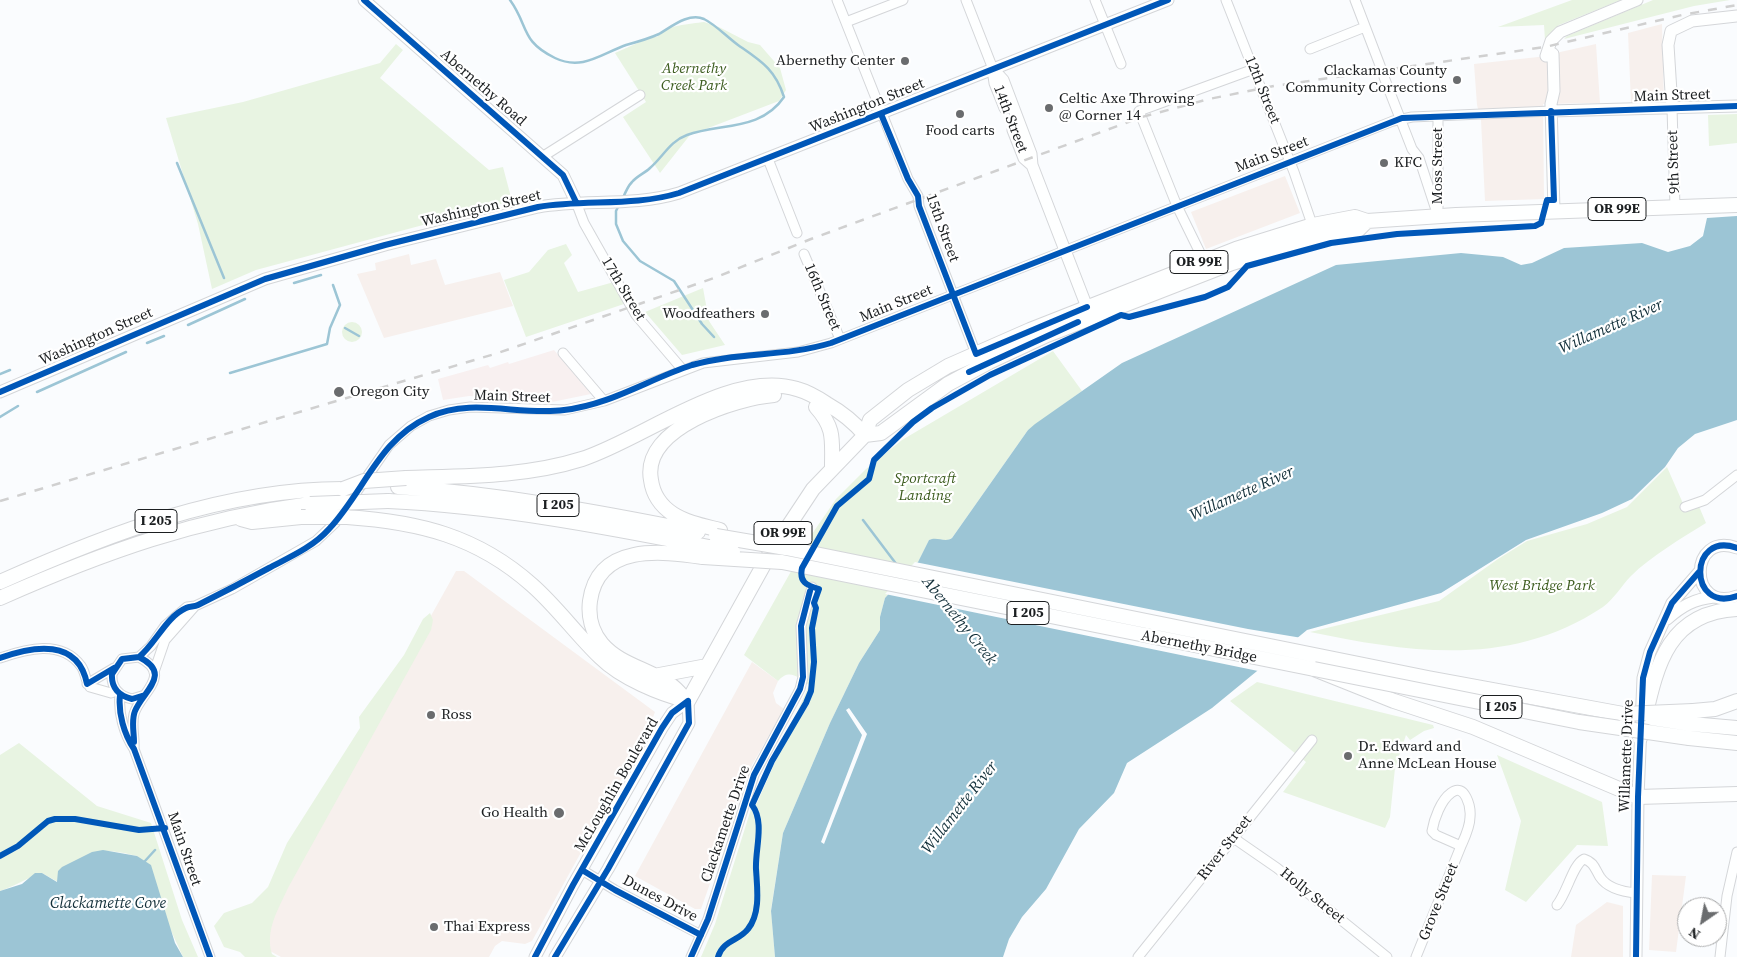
<!DOCTYPE html>
<html>
<head>
<meta charset="utf-8">
<style>
	body { margin:0 }
	#map { position:relative; width:1737px; height:957px; overflow:hidden; background:#fafcfe; font-family:"Source Serif 4",serif }
	canvas { display:block }
	.north { position:absolute; left:1677px; top:897px; width:50px; height:50px; box-sizing:border-box; background:#fff; border:1px solid #a4a5a6; border-radius:50%; rotate:213deg; font-size:14px; font-weight:700; line-height:20px; text-align:center; color:#1c1f21 }
	.north::after { content:''; display:block; margin:auto; width:18px; height:22px; background:#6a6c6e; clip-path:polygon(50% 0,100% 100%,50% 72%,0 100%) }
</style>
</head>
<body>
<div id="map">
<canvas width="1737" height="957"></canvas>
<div class="north">N</div>
</div>
<script>
const g = document.querySelector('canvas').getContext('2d');
g.lineJoin = 'round';
function paint(path, color) { g.fillStyle = color; g.fill(path, 'evenodd'); }
function trace(path, color, width, dash) { g.strokeStyle = color; g.lineWidth = width; g.lineCap = dash ? 'butt' : 'round'; g.setLineDash(dash || []); g.stroke(path); }
function label(font, color, halo, rows, align = 'center') {
  g.font = font + ' "Source Serif 4",serif'; g.lineWidth = 4.5; g.setLineDash([]); g.textBaseline = 'middle'; g.strokeStyle = halo; g.fillStyle = color; for (const [text, x, y, turn = 0] of rows) {
    g.save(); g.translate(x, y); g.rotate((+turn || 0) * Math.PI / 180); g.textAlign = isNaN(turn) ? turn : align; if (halo) g.strokeText(text, 0, 0); g.fillText(text, 0, 0); g.restore();
  }
}
const commercial = new Path2D(`
	M1662,24L1664,102L1631,103L1628,33Z
	M1596,44L1600,103L1543,104L1544,199L1485,201L1481,120L1477,105L1474,64L1538,57Z
	M1285,176L1300,213L1206,249L1191,212Z
	M409,254L411,265L436,259L445,285L500,272L513,306L384,338L357,274L376,270L375,263Z
	M456,571H464L655,712L647,733L532,941L525,944L502,941L495,946L489,957H281L250,940Z
	M752,662L778,681L773,693L776,703L784,709L752,765L701,909H695L635,876Z
	M1652,875L1686,876L1676,952L1649,950Z
	M1607,902L1623,906V957H1571L1576,925Z`);
const industrial = new Path2D(`
	M554,350L591,394L552,402L469,396L443,400L438,379L488,365L490,368L508,362L509,364Z`);
const green = new Path2D(`
	M1572,0H1621L1559,25L1545,40L1544,25L1498,27Z
	M1653,0H1730L1694,6L1564,39L1567,36Z
	M704,22L719,27L748,42L760,45L780,68L786,90L779,101L690,135L660,173L623,117L646,102L615,53L651,37H657C664,25 691,24 704,22Z
	M396,44L403,50L380,78L489,170L503,167L512,201L256,270L212,289L198,224L166,118L243,102L380,63Z
	M1737,114V143L1709,146L1708,115Z
	M566,244L572,255L564,263L578,292L614,282L624,304L526,337L504,280L529,272L548,250Z
	M703,288L709,321L725,345L682,355L645,312Z
	M342 332a10 10 0 1 1 20 0a10 10 0 1 1-20 0Z
	M1053,351L1082,391L1028,430L952,538C945,543 937,537 929,540L918,562L885,598L880,617V630L859,663L830,723L783,833L771,910L775,957H701L715,924L751,809L757,803L809,685C798,677 789,668 778,681L744,655L812,534L836,499L866,469L902,440Z
	M1667,467L1685,508L1698,504L1706,523C1682,538 1651,556 1631,576C1622,585 1614,599 1603,607C1511,668 1412,653 1310,632L1439,601L1498,559L1527,541L1587,524L1627,507Z
	M430,613L433,620L431,630L288,888C278,910 265,930 272,954L277,957H245L240,952L224,947L214,926L224,913L252,903L268,887L287,843L360,728L359,717L404,655L423,619Z
	M1257,682L1433,725L1434,728L1424,731L1410,740L1406,735L1395,768L1390,817L1385,828L1283,792L1306,762L1230,701Z
	M19,743L97,806L151,823L182,920L198,957H183L137,856C98,846 92,852 58,871V882L42,873C27,878 15,886 0,891V755Z
	M1497,755L1602,802L1608,846L1577,845L1526,902L1505,890L1521,821Z`);
const water = new Path2D(`
	M1737,216V420L1695,434L1678,448L1665,467L1632,499L1602,513L1526,540L1441,593L1307,630L1212,708L1127,763L1114,793L1079,829L1046,889L1022,917L1009,939L1003,957H775L771,911L783,833L830,723L859,663L880,630V617L885,598L918,562L929,540C937,536 945,543 952,538L1028,430L1035,424L1122,363L1336,265L1461,253L1503,257L1521,265L1532,263L1564,248L1642,243L1668,252L1690,246L1703,236L1707,218Z
	M103,850L137,856L151,865L175,943L183,957H0V891L22,884L35,873H42L57,882L58,871L62,867L92,852Z`);
const pier = new Path2D(`
	M915,562L1248,629L1302,638L1263,672L885,594Z
	M849,708L867,734L824,844L821,842L862,735L846,710Z`);
const stream = new Path2D(`
	M510,0C529,26 520,41 555,58C582,71 601,54 626,45C637,42 648,39 659,34C671,27 689,12 704,19C716,25 727,37 738,45C761,61 775,69 784,97C761,131 721,123 687,135C670,141 663,157 650,168C645,173 637,176 632,182C628,186 625,193 623,198
	M177,163L224,278
	M619,205L616,211V224L623,241L640,261L674,281L702,324L714,337
	M294,283L321,275
	M188,325L245,299
	M345,328L359,336
	M147,343L164,336
	M230,373L327,344L330,328L340,305L333,285
	M0,374L10,370
	M37,392L126,352
	M0,417L18,406
	M863,520L897,565
	M145,861L155,850`);
const minor = new Path2D(`
	M837,0L908,179L918,196L919,206L976,354
	M966,0L993,69
	M1095,0L1121,64
	M1226,0L1294,172L1314,230
	M1355,0L1381,68
	M846,22L903,0
	M1310,49L1365,27
	M1384,77L1412,149L1419,158L1438,216
	M1672,108L1675,207
	M1438,116V208
	M542,157L640,95
	M768,159L797,233
	M576,202L584,223L636,315L682,369
	M804,254L840,339
	M1204,261L1177,206L1139,111L1254,69
	M563,353L604,401
	M1685,507L1705,500L1737,475
	M139,657L151,646L165,626L187,607L195,606L232,589L316,541L335,523L389,445L411,426L429,416L449,410L470,407L565,410L604,401L703,363L798,352L831,343L1393,121L1412,117L1551,111
	M0,658C26,649 61,639 81,666C86,673 85,681 90,687L111,693L116,691
	M154,672L165,640L195,606
	M87,684L114,668
	M120,695C118,713 124,734 134,749L210,957
	M134,749C135,737 131,726 134,714C140,693 174,675 139,657L122,659L112,674C111,688 119,696 132,699L145,695
	M1235,839L1277,868L1387,957
	M582,870L615,890L701,935
	M1557,905C1567,893 1573,864 1584,859C1594,862 1595,869 1600,877C1608,889 1624,892 1637,893
	M691,957L708,919L754,775L800,689L803,677L801,626L812,587
	M1138,957L1312,740
	M1416,957L1461,846C1465,837 1470,827 1470,817C1471,807 1465,782 1451,793C1441,800 1434,819 1432,831L1436,835L1461,846
	M1720,957L1727,896L1737,852`);
const major = new Path2D(`
	M364,0L563,175L576,202
	M1549,51L1553,54L1554,91L1551,104L1554,210
	M1546,56L1551,41L1560,32L1637,0
	M993,69L1003,80L1031,154L1032,165L1090,315
	M993,69L995,83L1005,108
	M1672,108L1668,45L1671,31L1692,21L1737,16
	M1551,111L1737,106
	M1013,130L1024,158L1032,165
	M0,392L265,279L385,245L538,207C585,199 633,207 679,193L1168,0
	M1737,548C1688,530 1688,614 1737,596
	M1667,619C1682,606 1694,599 1714,597
	M535,957L573,885L662,728L672,713L688,701
	M555,957L608,869L689,723L688,701
	M1636,957L1638,797L1643,678L1650,652L1672,603L1699,572`);
const highway = new Path2D(`
	M816,407C835,428 832,440 832,467
	M865,435L881,433L948,384L989,362L1047,335L1232,263L1302,241L1358,230L1367,221
	M406,478C464,476 525,477 582,459C644,439 730,369 797,389C808,392 818,398 827,404C843,413 853,421 865,435
	M398,487C500,494 599,512 698,532
	M388,501C497,506 602,526 709,547
	M347,517C419,522 477,536 532,585C557,607 576,634 600,657C621,678 660,694 688,701
	M241,519L252,522L301,517
	M720,530C704,526 687,523 673,514C661,506 653,495 651,480C641,428 736,398 774,395
	M786,548L1428,678L1623,714
	M782,562L1314,669L1394,701L1473,727L1638,797L1737,794
	M0,582C108,534 223,489 343,489
	M0,598C104,552 196,519 310,504
	M654,676L707,666
	M687,701C682,696 677,689 671,685C649,669 620,665 602,644C592,632 588,616 590,601C598,543 661,551 703,557
	M688,701L768,557L813,489L865,435L870,420L908,390L948,366L1030,330L1236,249L1313,225L1355,217L1367,221L1456,215L1737,205
	M1693,711L1715,709L1737,701
	M1691,724L1737,728
	M1640,738C1655,678 1660,613 1737,609
	M1689,738L1737,743`);
const rail = new Path2D(`
	M0,501L498,353L714,278L811,239L1142,117L1209,99L1274,86L1545,47L1682,15L1737,5`);
const highwayBridge = new Path2D(`
	M343,489L364,481L406,478
	M310,504L388,501
	M301,517H347
	M716,536L786,548
	M709,547L733,552
	M703,557L782,562
	M1314,669L1579,722L1689,738
	M1623,714L1693,711
	M1652,718L1691,724`);
const cycleway = new Path2D(`
	M364,0L563,175L576,202
	M881,114L908,179L918,196L919,206L976,354L1087,307
	M969,372L1078,322
	M0,392L265,279L385,245L538,207C585,199 633,207 679,193L1168,0
	M1737,548C1688,530 1688,614 1737,596
	M139,657C156,643 166,617 186,608C190,606 194,607 198,605C222,593 245,581 269,568C290,557 313,547 329,529C364,492 379,439 429,417C472,397 519,416 564,410C610,405 649,379 692,365C737,352 785,357 831,343L1402,118L1737,106
	M0,658C33,646 78,638 87,684L114,668
	M120,695C118,713 124,734 134,749L210,957
	M134,742C134,731 131,721 135,711C143,691 173,674 139,657L122,659L112,674C111,688 119,696 132,699L145,695
	M0,856L18,846L48,821L55,819H75L139,830L165,828
	M582,870L615,890L701,935
	M535,957L573,885L662,728L672,713L688,701
	M555,957L608,869L689,723L688,701
	M691,957L708,919L754,775L800,689L803,677L801,626L810,591
	M718,957C723,940 739,941 748,929C761,913 757,887 756,869C755,849 765,822 752,805L772,761L806,703L811,691L814,662L812,628L816,608L814,603L819,589C806,585 799,582 802,568L837,506L869,479L874,460L913,422L932,408L990,375L1121,315L1129,317L1205,297L1228,287L1247,266L1331,243L1397,234L1535,226L1541,223L1547,200H1554L1551,111
	M1636,957L1638,797L1643,678L1650,652L1672,603L1699,572`);
const markers = [
	[905,61,5,"#6a6c6e"],
	[1457,80,5,"#6a6c6e"],
	[1049,108,5,"#6a6c6e"],
	[960,114,5,"#6a6c6e"],
	[1384,163,5,"#6a6c6e"],
	[765,314,5,"#6a6c6e"],
	[339,392,6,"#6a6c6e"],
	[431,715,5,"#6a6c6e"],
	[1348,756,5,"#6a6c6e"],
	[559,813,6,"#6a6c6e"],
	[434,927,5,"#6a6c6e"]
];
const shields = [
	[1617,209,58],
	[1199,262,58],
	[558,505,42],
	[156,521,42],
	[783,533,58],
	[1028,613,42],
	[1501,707,42]
];
const shieldNames = [
	["OR 99E",1617,209],
	["OR 99E",1199,262],
	["I 205",558,505],
	["I 205",156,521],
	["OR 99E",783,533],
	["I 205",1028,613],
	["I 205",1501,707]
];
const poiNames = [
	["Abernethy Center",895,61,"right"],
	["Clackamas County",1447,71,"right"],
	["Community Corrections",1447,88,"right"],
	["Celtic Axe Throwing",1059,99],
	["@ Corner 14",1059,116],
	["Food carts",960,131,"center"],
	["KFC",1394,163],
	["Woodfeathers",755,314,"right"],
	["Oregon City",350,392],
	["Ross",441,715],
	["Dr. Edward and",1358,747],
	["Anne McLean House",1358,764],
	["Go Health",548,813,"right"],
	["Thai Express",444,927]
];
const parkNames = [
	["Abernethy",694,69],
	["Creek Park",694,86],
	["Sportcraft",925,479],
	["Landing",925,496],
	["West Bridge Park",1542,586]
];
const streetNames = [
	["Abernethy Road",483,88,41],
	["12th Street",1262,90,68],
	["Main Street",1672,96,-2],
	["Washington Street",867,106,-22],
	["14th Street",1010,119,69],
	["Main Street",1272,155,-21],
	["9th Street",1674,162,-92],
	["Moss Street",1438,166,-90],
	["Washington Street",481,209,-13],
	["15th Street",942,228,70],
	["17th Street",623,289,59],
	["16th Street",822,297,67],
	["Main Street",896,304,-22],
	["Washington Street",96,337,-24],
	["Main Street",512,397,2],
	["Abernethy Bridge",1199,647,11],
	["Willamette Drive",1627,756,-88],
	["McLoughlin Boulevard",617,785,-60],
	["Clackamette Drive",726,824,-71],
	["River Street",1225,848,-52],
	["Main Street",184,849,71],
	["Holly Street",1312,896,39],
	["Dunes Drive",660,899,28],
	["Grove Street",1439,902,-68]
];
const waterNames = [
	["Willamette River",1611,327,-24],
	["Willamette River",1242,494,-24],
	["Abernethy Creek",959,621,51],
	["Willamette River",960,808,-52],
	["Clackamette Cove",108,904]
];
paint(commercial, '#f7f0ed');
paint(industrial, '#f8f0f0');
paint(green, '#e8f4e2');
paint(water, '#9cc5d5');
paint(pier, '#fafcfe');
trace(stream, '#9cc5d5', 2.5);
trace(minor, '#d4d6d9', 11);
trace(major, '#d4d6d9', 13);
trace(highway, '#d4d6d9', 16);
trace(minor, '#feffff', 9);
trace(major, '#feffff', 11);
trace(highway, '#feffff', 14);
trace(rail, '#d0d0d0', 2.5, [9, 9]);
trace(highwayBridge, '#d4d6d9', 16, []);
trace(highwayBridge, '#feffff', 14);
trace(cycleway, '#0057b8', 6);
for (const [x, y, r, color] of markers) { const dot = new Path2D(); dot.arc(x, y, r, 0, 2 * Math.PI); g.fillStyle = color; g.fill(dot); trace(dot, '#fff', 2); }
for (const [x, y, w] of shields) { const box = new Path2D(); box.roundRect(x - w / 2, y - 11.5, w, 23, 4); g.fillStyle = '#fff'; g.fill(box); trace(box, '#1c1f21', 1); }
label('bold 14px', '#1c1f21', null, shieldNames);
label('15px', '#1c1f21', '#fff', poiNames, 'left');
label('italic 15px', '#3c5c1e', '#fff', parkNames);
label('15px', '#1c1f21', '#fff', streetNames);
label('italic 16px', '#122f39', '#fff', waterNames);
</script>
</body>
</html>
